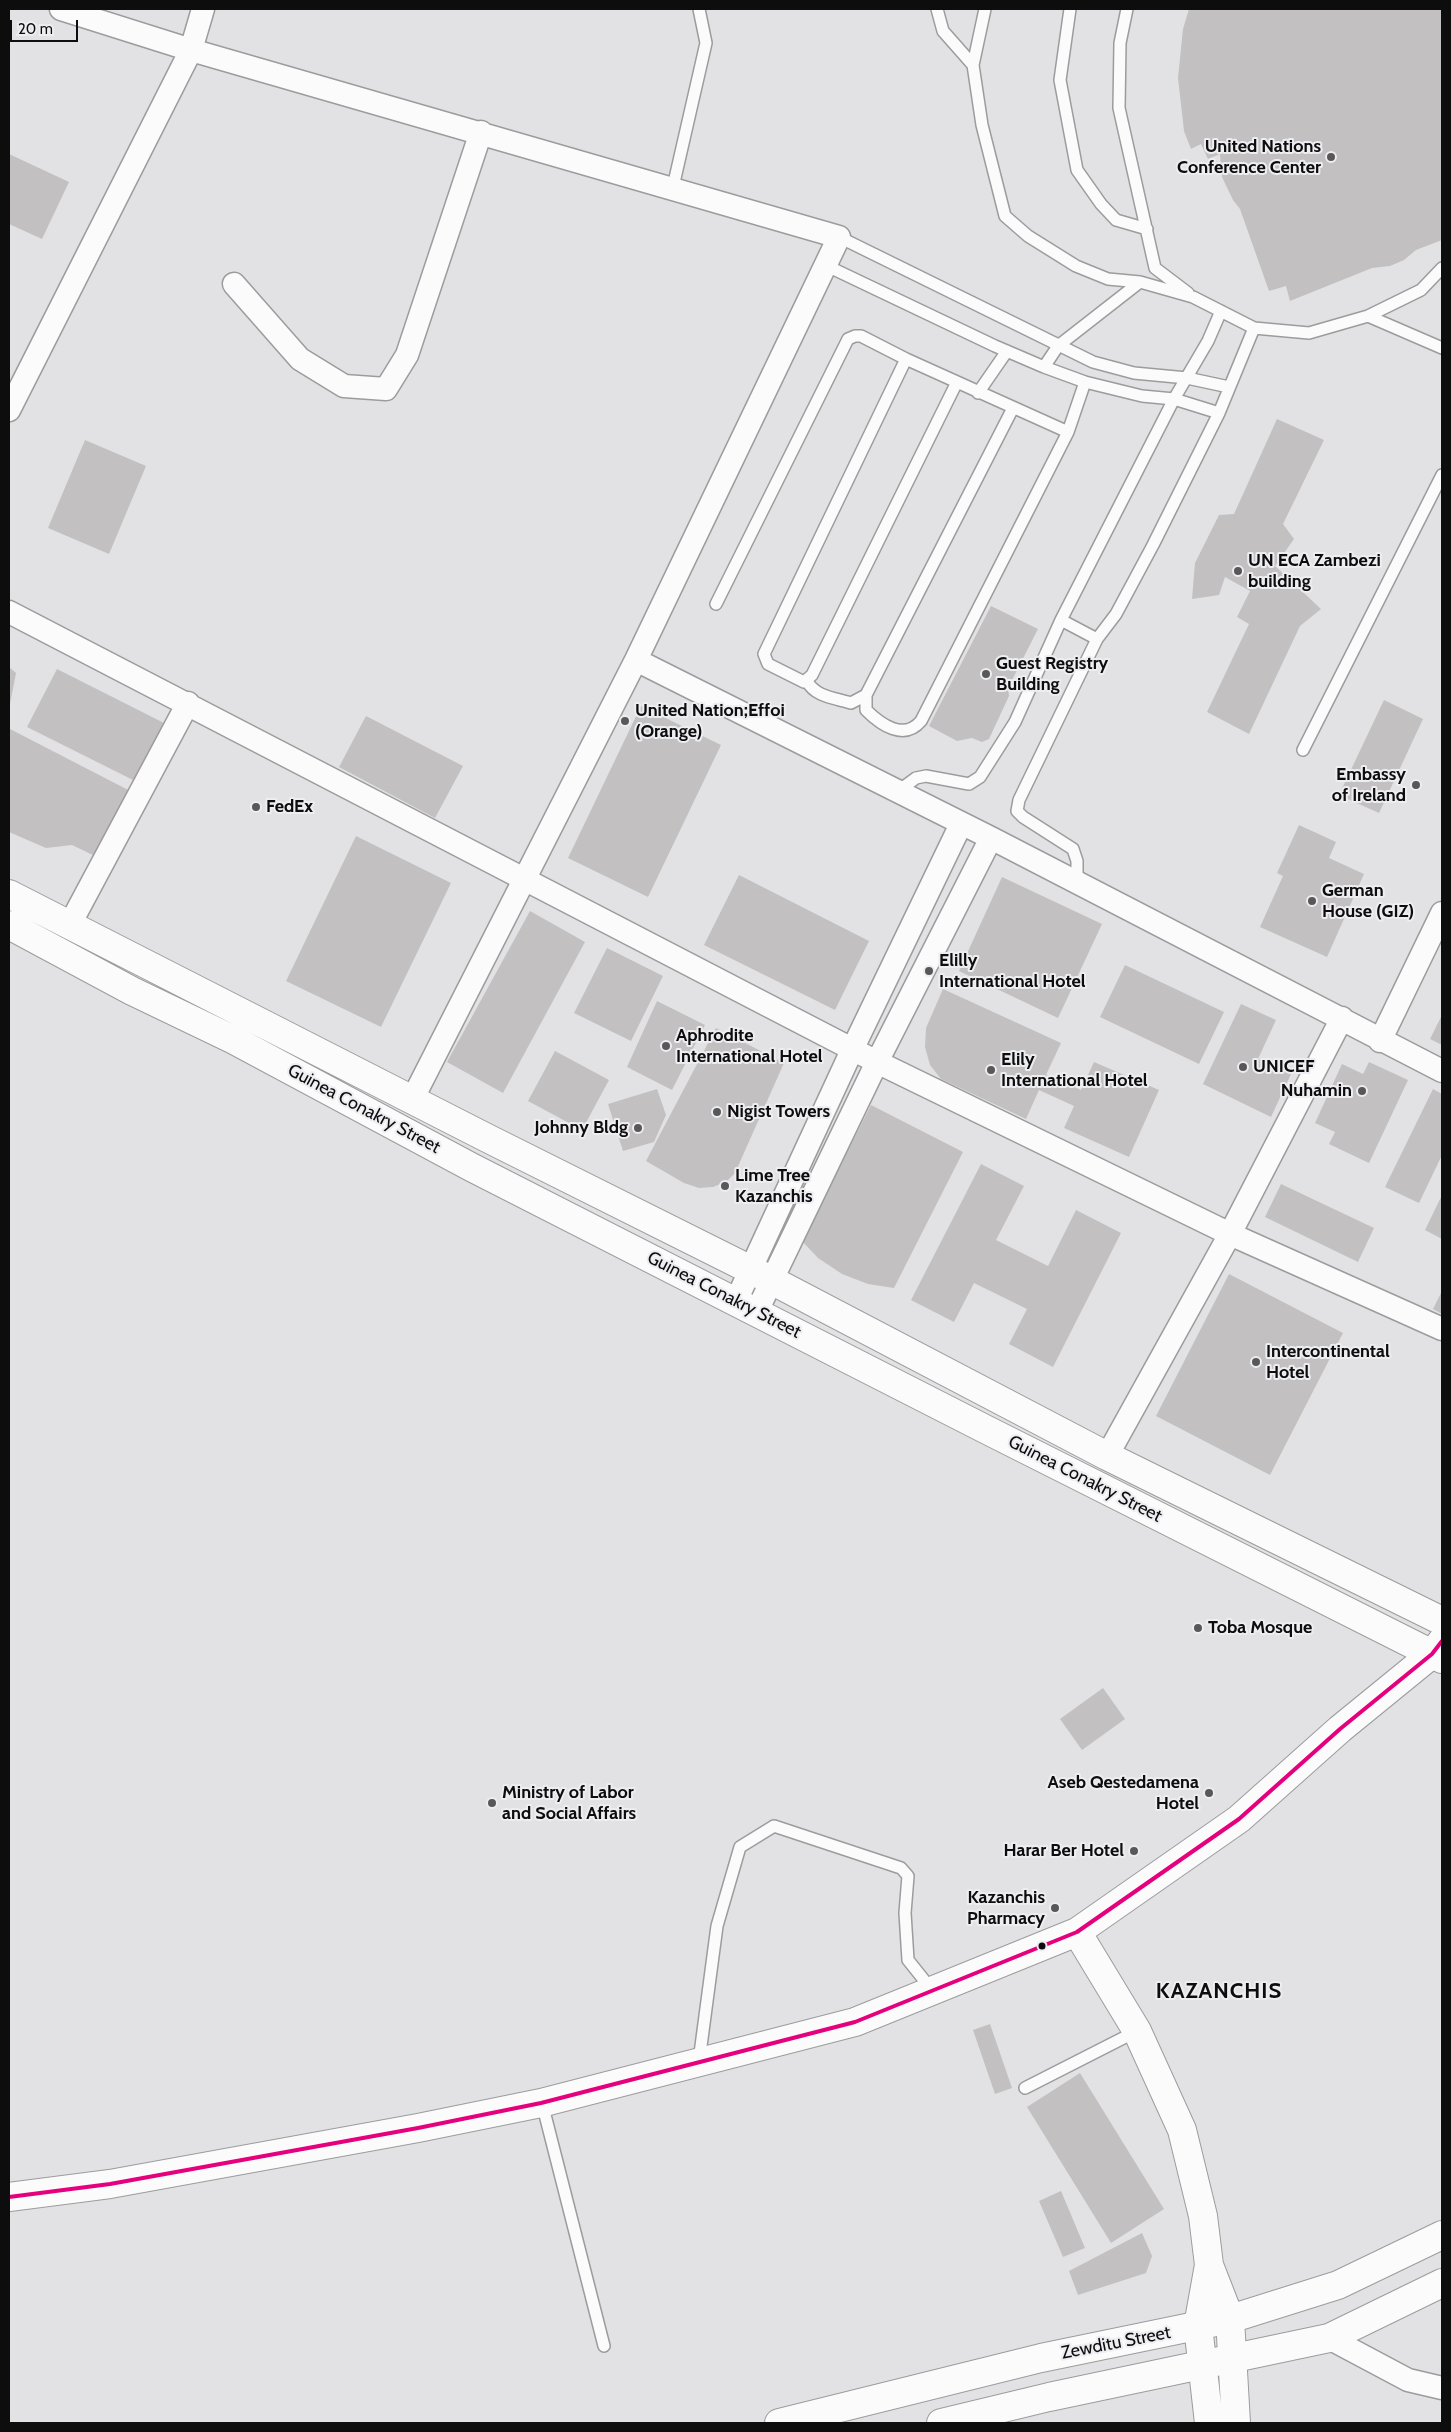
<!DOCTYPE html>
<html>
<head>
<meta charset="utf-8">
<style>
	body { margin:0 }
	#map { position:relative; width:1451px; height:2432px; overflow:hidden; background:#e2e2e4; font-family:Cabin,sans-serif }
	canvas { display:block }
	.frame { position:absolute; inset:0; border:10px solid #0d0d0e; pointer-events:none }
	.scale { position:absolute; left:10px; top:20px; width:68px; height:22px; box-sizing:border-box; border:2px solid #0d0d0e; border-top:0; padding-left:6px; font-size:15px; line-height:18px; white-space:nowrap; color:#0d0d0e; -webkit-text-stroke:4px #eeeef2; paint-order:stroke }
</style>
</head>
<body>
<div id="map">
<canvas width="1451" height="2432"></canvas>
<div class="frame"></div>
<div class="scale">20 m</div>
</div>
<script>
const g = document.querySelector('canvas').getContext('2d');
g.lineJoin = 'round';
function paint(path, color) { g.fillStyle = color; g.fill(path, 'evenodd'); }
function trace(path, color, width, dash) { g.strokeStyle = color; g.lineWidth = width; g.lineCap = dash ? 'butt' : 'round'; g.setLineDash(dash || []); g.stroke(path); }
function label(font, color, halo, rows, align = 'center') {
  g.font = font + ' Cabin,sans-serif'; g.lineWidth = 4; g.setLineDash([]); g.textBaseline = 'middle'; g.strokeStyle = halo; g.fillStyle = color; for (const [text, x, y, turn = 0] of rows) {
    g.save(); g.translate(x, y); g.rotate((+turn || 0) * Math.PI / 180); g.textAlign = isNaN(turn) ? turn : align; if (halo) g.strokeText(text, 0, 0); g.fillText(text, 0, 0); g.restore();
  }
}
const building = new Path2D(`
	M1189,9H1442V240L1416,250L1404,260L1390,266L1372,268L1290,301L1286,286L1269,291L1240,209L1233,200L1222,177L1220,154L1208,159L1201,144L1191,149L1184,131L1178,78L1183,29Z
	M9,154L69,182L42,239L9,224Z
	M1277,419L1324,440L1283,524L1294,539L1275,566L1321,609L1300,626L1249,734L1207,712L1249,624L1237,617L1250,591L1225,577L1219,595L1192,599L1195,563L1219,515L1234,514Z
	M85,440L146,466L109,554L48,528Z
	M991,606L1038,629L1008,688L1009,696L989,739L982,742L972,738L957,741L929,726Z
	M9,667L16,673L10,704L9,703Z
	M57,669L166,724L137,782L27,727Z
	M1384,700L1423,719L1379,813L1339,795Z
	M641,706L721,745L648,897L568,858Z
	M366,716L463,766L435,818L339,767Z
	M10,729L134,793L97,857L72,845L46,848L9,832Z
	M1299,825L1336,842L1329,858L1364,874L1327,957L1260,927L1283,876L1277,873Z
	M356,836L451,883L381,1027L286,981Z
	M739,875L869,941L835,1010L704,945Z
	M1002,877L1102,924L1058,1018L959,971Z
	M530,911L585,942L503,1093L447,1062Z
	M607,948L663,976L631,1041L574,1013Z
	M1125,965L1224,1012L1199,1064L1100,1017Z
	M943,989L1061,1043L1046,1075L1081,1090L1094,1062L1159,1090L1129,1157L1064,1128L1074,1106L1039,1090L1026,1119L941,1079L930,1065L925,1047L926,1028Z
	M657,1001L705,1025L672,1090L627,1067Z
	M1241,1004L1276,1020L1258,1059L1291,1074L1271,1117L1203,1084Z
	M1442,1015V1045L1430,1039Z
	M716,1028L784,1063L735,1173L726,1182L713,1187L699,1188L684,1183L646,1161Z
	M555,1051L609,1080L582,1130L528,1101Z
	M1369,1062L1408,1080L1369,1163L1329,1144L1335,1132L1315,1123L1342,1064L1363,1074Z
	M657,1089L666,1115L654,1142L623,1151L608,1104Z
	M1433,1089L1442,1094V1155L1419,1203L1385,1187Z
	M871,1105L963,1152L894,1288L868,1284L842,1274L818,1258L802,1241Z
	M981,1164L1024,1186L996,1240L1048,1266L1076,1210L1121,1233L1053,1367L1009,1344L1027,1309L974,1283L954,1322L911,1300Z
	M1281,1184L1374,1228L1358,1262L1265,1217Z
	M1442,1195V1239L1425,1230Z
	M1229,1274L1343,1333L1270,1475L1156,1416Z
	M1442,1291V1314L1433,1309Z
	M1103,1688L1125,1719L1082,1750L1060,1719Z
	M990,2024L1012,2088L995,2094L973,2030Z
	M1080,2073L1164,2209L1111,2243L1027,2107Z
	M1061,2191L1085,2248L1063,2257L1039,2201Z
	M1142,2233L1152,2256L1146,2273L1078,2295L1069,2271Z`);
const service = new Path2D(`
	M937,9L943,31L973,65L982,125L1005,216L1028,236L1076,266L1108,279L1140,282L1193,297L1254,328L1309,333L1368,316L1421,290L1442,268
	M1070,9L1060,80L1077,170L1101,204L1116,220L1147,229
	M1127,9L1120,43L1119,108L1155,268L1188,293
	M973,65L985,9
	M673,187L706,43L699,9
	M839,237L1093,362L1134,373L1187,378L1229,387
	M825,265L995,346L1044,367L1085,382L1142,396L1174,399L1219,413
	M1368,316L1442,348
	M906,359L957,382L812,675L804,682L768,664L764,654Z
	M1044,367L1058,346L1140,282
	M957,382L1068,432
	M978,393L1007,351
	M1013,408L866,695V710C881,725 904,741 921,721L1068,432L1085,382
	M716,604L848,339L855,336H861L906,359
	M1061,620L1097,639
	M807,681C815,697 835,698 851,703L866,695
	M1303,750L1442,475
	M897,792L916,778L926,776L969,784L980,777L1015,722L1061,620L1174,399L1208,341L1221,311
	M1077,883V861L1073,849L1023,817L1017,811L1019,800L1097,639L1116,614L1153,545L1219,413L1254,328
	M699,2061L717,1926L740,1847L774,1826L901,1868L908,1876L905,1913L908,1960L932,1990
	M1025,2088L1137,2031
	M542,2103L604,2346`);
const minor = new Path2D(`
	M61,9L191,50L839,237L636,660L412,1100
	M234,284L300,359L344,386L386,389L407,355L481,132
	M9,410L191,50L203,9
	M9,612L877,1062L1230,1234L1442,1329
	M636,660L991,838L1442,1071
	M69,926L188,703
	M1380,1041L1442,913
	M736,1301L853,1048L961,824
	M757,1311L877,1062L991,838
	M1107,1456L1230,1234L1342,1018
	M1329,2338L1408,2380L1442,2388`);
const secondary = new Path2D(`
	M1077,1932L1137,2031L1182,2130L1203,2216L1209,2265L1230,2319L1236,2423
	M9,2197L110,2184L418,2128L541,2103L855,2022L1077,1932L1239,1819L1340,1729L1432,1654L1442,1641
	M1209,2423L1198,2326L1209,2265`);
const primary = new Path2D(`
	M9,894L487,1138L771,1280L1107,1456L1442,1621
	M9,925L132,991L234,1040L471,1167L987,1430L1442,1659
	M779,2423L1041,2358L1230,2319L1338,2285L1442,2235
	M941,2423L1049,2397L1329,2338L1442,2283`);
const bus1 = new Path2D(`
	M9,2197L110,2184L418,2128L541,2103L855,2022L1077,1932L1239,1819L1340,1729L1432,1654L1442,1641`);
const markers = [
	[1331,157,5,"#585859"],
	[1238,571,5,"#585859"],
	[986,674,5,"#585859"],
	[625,721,5,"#585859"],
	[1416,785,5,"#585859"],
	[256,807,5,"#585859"],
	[1312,901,5,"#585859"],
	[929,971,5,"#585859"],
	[666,1046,5,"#585859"],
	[1243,1067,5,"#585859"],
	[991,1070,5,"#585859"],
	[1362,1091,5,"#585859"],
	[717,1112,5,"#585859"],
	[638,1128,5,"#585859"],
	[725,1186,5,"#585859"],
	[1256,1362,5,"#585859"],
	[1198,1628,5,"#585859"],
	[1209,1793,5,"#585859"],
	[492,1803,5,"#585859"],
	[1134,1851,5,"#585859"],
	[1055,1908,5,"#585859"],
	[1042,1946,4.5,"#0d0d0e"]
];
const poiNames = [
	["United Nations",1321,147,"right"],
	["Conference Center",1321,168,"right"],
	["UN ECA Zambezi",1248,561],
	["building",1248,582],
	["Guest Registry",996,664],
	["Building",996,685],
	["United Nation;Effoi",635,711],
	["(Orange)",635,732],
	["Embassy",1406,775,"right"],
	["of Ireland",1406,796,"right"],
	["FedEx",266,807],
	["German",1322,891],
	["House (GIZ)",1322,912],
	["Elilly",939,961],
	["International Hotel",939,982],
	["Aphrodite",676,1036],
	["International Hotel",676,1057],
	["Elily",1001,1060],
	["International Hotel",1001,1081],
	["UNICEF",1253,1067],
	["Nuhamin",1352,1091,"right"],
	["Nigist Towers",727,1112],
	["Johnny Bldg",628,1128,"right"],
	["Lime Tree",735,1176],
	["Kazanchis",735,1197],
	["Intercontinental",1266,1352],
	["Hotel",1266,1373],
	["Toba Mosque",1208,1628],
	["Aseb Qestedamena",1199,1783,"right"],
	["Hotel",1199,1804,"right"],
	["Ministry of Labor",502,1793],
	["and Social Affairs",502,1814],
	["Harar Ber Hotel",1124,1851,"right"],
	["Kazanchis",1045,1898,"right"],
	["Pharmacy",1045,1919,"right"]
];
const streetNames = [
	["Guinea Conakry Street",364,1109,28],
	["Guinea Conakry Street",724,1295,27],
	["Guinea Conakry Street",1085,1479,27],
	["Zewditu Street",1116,2343,-11]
];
const districtNames = [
	["KAZANCHIS",1219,1992]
];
paint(building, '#c2c0c1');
trace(service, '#9c9c9e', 14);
trace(minor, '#9c9c9e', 25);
trace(secondary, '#9c9c9e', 30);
trace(primary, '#9c9c9e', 30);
trace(service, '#fbfbfb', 11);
trace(minor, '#fbfbfb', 22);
trace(secondary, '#fbfbfb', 28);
trace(primary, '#fbfbfb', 28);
trace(bus1, '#e5007d', 4);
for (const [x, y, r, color] of markers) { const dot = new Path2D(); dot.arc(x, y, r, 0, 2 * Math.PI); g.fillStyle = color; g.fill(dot); trace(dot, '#eeeef2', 2); }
label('bold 18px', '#0d0d0e', '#eeeef2', poiNames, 'left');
label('18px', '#0d0d0e', '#eeeef2', streetNames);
g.letterSpacing = '1px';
label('bold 22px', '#0d0d0e', '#eeeef2', districtNames);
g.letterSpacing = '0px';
</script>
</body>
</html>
